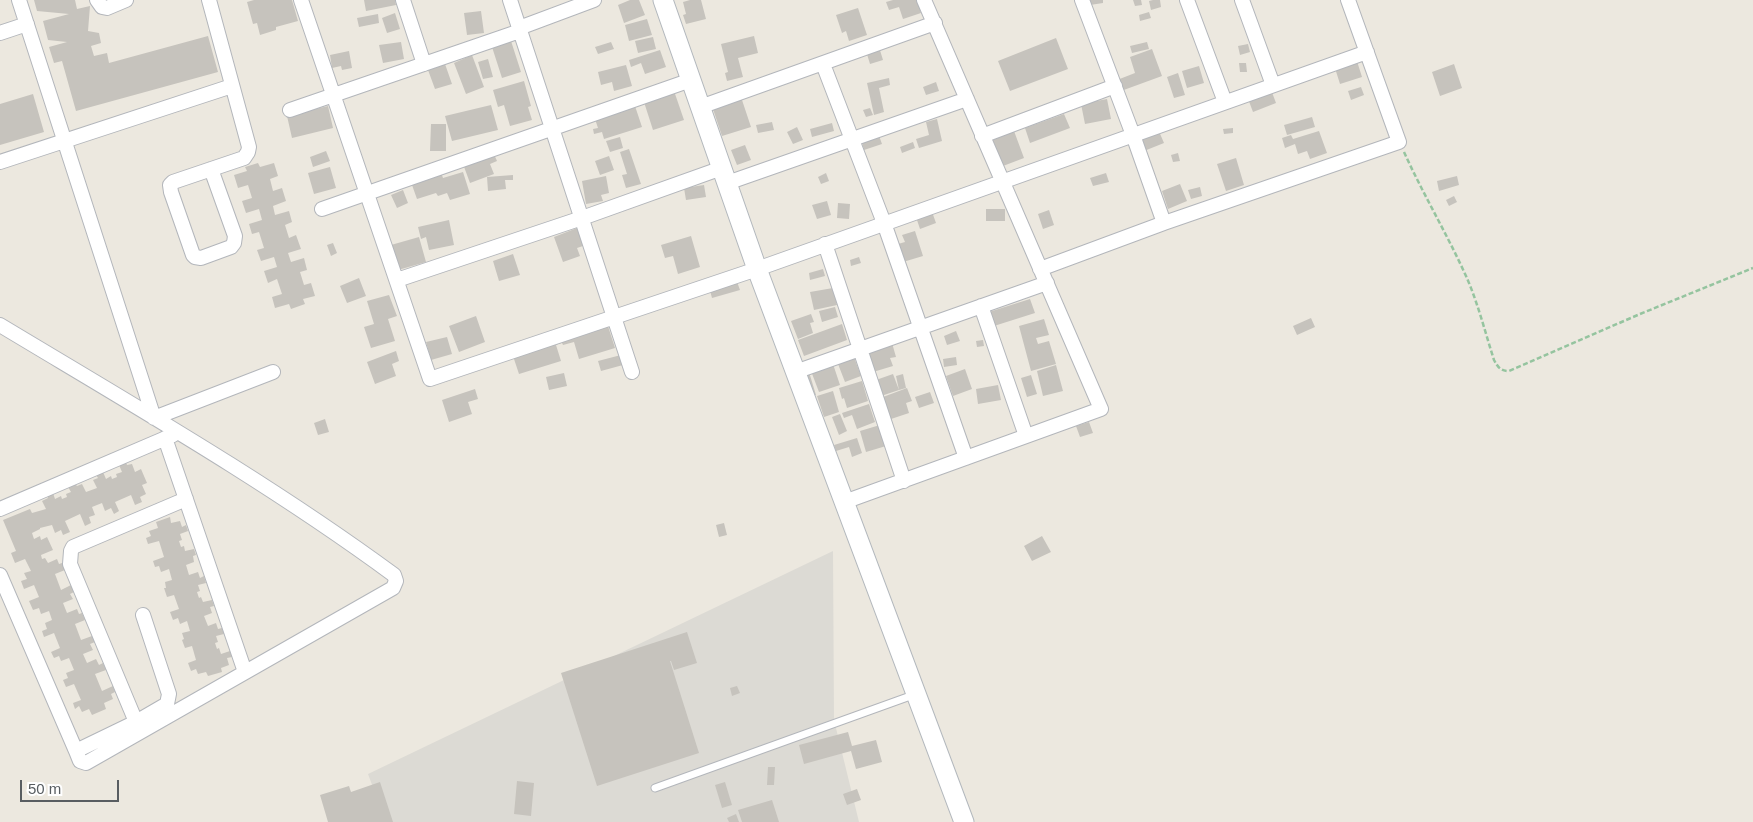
<!DOCTYPE html>
<html>
<head>
<meta charset="utf-8">
<style>
	body { margin:0 }
	#map { position:relative; width:1753px; height:822px; overflow:hidden; background:#ece8df; font-family:Helvetica,sans-serif }
	canvas { display:block }
	.scale { position:absolute; left:20px; top:780px; width:99px; height:22px; box-sizing:border-box; border:2px solid #585d61; border-top:0; padding-left:6px; font-size:15px; line-height:18px; white-space:nowrap; color:#585d61; -webkit-text-stroke:4px #fff; paint-order:stroke }
</style>
</head>
<body>
<div id="map">
<canvas width="1753" height="822"></canvas>
<div class="scale">50 m</div>
</div>
<script>
const g = document.querySelector('canvas').getContext('2d');
g.lineJoin = 'round';
function paint(path, color) { g.fillStyle = color; g.fill(path, 'evenodd'); }
function trace(path, color, width, dash) { g.strokeStyle = color; g.lineWidth = width; g.lineCap = dash ? 'butt' : 'round'; g.setLineDash(dash || []); g.stroke(path); }
const industrial = new Path2D(`
	M833,551L834,720L859,822H386L368,774Z`);
const building = new Path2D(`
	M34,0H75L77,9L90,6L88,31L99,33L101,43L91,46L94,56L107,53L109,63L208,36L218,72L76,111L62,61L54,63L49,47L67,42L48,40L43,21L69,14L37,11Z
	M254,0H292L298,21L276,27V30L260,35L257,23L253,24L247,2Z
	M364,0H395L396,5L366,11Z
	M630,0H639L645,15L624,23L618,5Z
	M690,0H701L706,19L686,24L683,15L686,14L683,2Z
	M893,0H917L921,13L903,19L899,7L889,10L886,2Z
	M1089,0H1103V3L1090,5Z
	M1133,0H1141L1142,5L1135,6Z
	M1153,0H1160L1161,7L1151,10L1149,1Z
	M858,8L867,35L849,41L846,31L842,33L836,15Z
	M481,11L484,33L467,35L464,13Z
	M1149,12L1151,18L1140,21L1139,15Z
	M395,13L400,29L387,33L382,18Z
	M378,14L379,23L359,27L357,18Z
	M647,19L652,35L629,41L625,25Z
	M754,36L758,53L738,58L743,77L727,81L725,73L728,72L721,44Z
	M653,37L656,49L638,53L635,41Z
	M1056,38L1068,69L1010,91L998,61Z
	M511,41L521,72L502,78L492,47Z
	M401,42L404,59L383,63L379,45Z
	M611,42L614,49L598,54L595,47Z
	M1147,42L1149,49L1132,53L1130,46Z
	M1248,44L1250,52L1240,55L1238,46Z
	M879,47L883,60L870,64L866,51Z
	M1152,49L1162,76L1121,91L1117,80L1135,73L1130,57Z
	M660,50L666,67L645,74L641,63L631,67L629,60Z
	M349,51L352,68L342,70L341,66L332,68L330,55Z
	M472,55L484,87L466,94L454,63Z
	M1356,58L1362,77L1340,84L1334,65Z
	M488,59L493,77L483,79L478,62Z
	M1239,63H1246L1247,72H1240Z
	M445,64L452,84L435,89L428,70Z
	M1454,64L1462,88L1440,96L1432,72Z
	M626,65L632,86L614,91L612,82L601,85L598,72Z
	M1199,66L1204,83L1187,88L1182,71Z
	M1178,73L1185,95L1174,98L1167,77Z
	M889,78L890,85L879,88L884,112L874,115L867,83Z
	M524,81L531,106L528,107L532,120L510,126L504,105L498,107L493,90Z
	M936,82L939,91L926,95L923,87Z
	M1270,87L1276,103L1253,112L1247,96Z
	M1361,87L1364,95L1351,100L1348,91Z
	M673,88L684,120L653,130L643,99Z
	M33,94L44,132L0,145V104Z
	M741,97L751,127L722,136L712,106Z
	M1107,99L1111,119L1085,124L1081,104Z
	M634,103L642,127L604,139L602,132L594,134L593,129L598,128L594,116Z
	M491,105L498,130L452,141L445,116Z
	M328,106L333,128L292,138L287,116Z
	M870,108L873,115L866,117L863,110Z
	M1064,114L1070,128L1030,143L1025,128Z
	M1312,117L1315,127L1287,135L1284,125Z
	M937,119L942,141L919,148L916,139L929,135L926,122Z
	M772,122L774,130L758,133L756,125Z
	M832,123L834,131L812,137L810,129Z
	M431,124H446V151H430Z
	M797,127L803,140L793,144L787,132Z
	M1233,128V133L1224,134L1223,129Z
	M1158,129L1164,143L1144,151L1139,136Z
	M1014,131L1024,158L1003,166L992,138Z
	M1319,131L1327,153L1310,159L1307,151L1298,154L1295,144L1285,148L1282,138L1291,135L1293,139Z
	M878,133L882,144L864,150L861,139Z
	M620,137L623,148L610,152L606,141Z
	M913,142L915,148L902,153L900,147Z
	M745,145L751,160L737,165L731,150Z
	M629,149L641,184L626,188L622,175L627,174L620,152Z
	M326,151L330,161L313,167L310,157Z
	M493,152L497,161L490,164L494,174L470,183L463,164Z
	M1178,153L1180,161L1173,162L1171,155Z
	M609,156L614,170L600,175L595,161Z
	M1236,158L1244,185L1226,191L1217,164Z
	M258,163L260,167L274,163L278,176L270,179L273,191L282,188L286,201L273,206L275,215L289,211L292,222L285,225L289,238L296,235L301,249L288,253L291,262L304,258L307,270L300,272L304,285L311,283L315,296L303,299L305,304L291,309L289,304L275,308L272,297L282,294L277,279L268,283L264,271L277,267L274,257L261,261L257,250L264,248L259,232L252,234L249,224L262,220L259,209L246,213L242,201L252,198L248,185L238,188L234,175L247,171L245,167Z
	M330,167L336,188L314,194L308,173Z
	M440,170L443,178L463,172L470,194L450,200L447,193L438,196L436,193L417,199L412,185L430,179L428,174Z
	M826,173L829,181L821,184L818,177Z
	M1106,173L1109,182L1093,186L1090,178Z
	M513,175V180H505L506,189L488,191L487,177Z
	M606,176L609,193L601,195L603,201L586,204L582,181Z
	M1457,176L1459,185L1439,191L1437,181Z
	M1180,184L1187,201L1168,209L1162,191Z
	M704,185L706,197L686,200L684,188Z
	M1200,187L1202,196L1191,199L1188,190Z
	M403,190L408,203L397,208L391,195Z
	M1454,196L1457,202L1449,206L1446,200Z
	M827,201L831,215L817,219L812,205Z
	M838,203L850,204L849,219L837,218Z
	M931,209L936,223L920,229L915,214Z
	M986,209H1005V221H986Z
	M1049,210L1054,225L1043,229L1038,214Z
	M449,220L454,245L429,250L426,237L421,239L418,227Z
	M577,228L583,246L577,248L580,256L563,262L554,237Z
	M915,231L923,256L903,262L898,244L905,242L902,235Z
	M691,236L700,267L678,274L673,256L665,258L661,245Z
	M419,237L426,262L398,270L391,245Z
	M333,243L337,253L331,256L327,245Z
	M513,254L520,275L499,281L493,261Z
	M859,257L861,263L851,266L850,260Z
	M823,269L825,276L810,280L809,273Z
	M359,278L366,296L347,303L340,286Z
	M736,279L740,290L712,298L709,287Z
	M833,288L837,305L814,310L810,292Z
	M389,295L397,316L388,319L395,341L371,348L364,327L374,324L367,301Z
	M1030,299L1035,313L994,326L989,312Z
	M835,307L838,317L822,322L819,311Z
	M811,314L814,322L810,323L813,333L798,339L791,321Z
	M476,316L485,342L459,352L449,326Z
	M1311,318L1315,327L1297,335L1293,326Z
	M1044,319L1049,335L1036,338L1038,344L1049,341L1056,364L1031,371L1019,326Z
	M607,323L615,348L579,359L574,342L563,345L562,343L556,345L561,361L519,374L512,353Z
	M842,324L847,340L804,356L798,340Z
	M956,331L960,341L947,345L944,336Z
	M447,337L452,354L431,360L426,342Z
	M983,340L984,346L977,347L976,341Z
	M892,343L896,357L890,358L893,366L873,372L867,351Z
	M396,351L399,361L392,364L396,376L375,384L367,362Z
	M621,355L623,365L601,371L598,361Z
	M854,357L861,376L845,382L838,364Z
	M956,357L957,365L944,367L943,359Z
	M833,364L840,385L819,392L811,371Z
	M1056,365L1063,391L1043,396L1037,371Z
	M965,369L972,389L953,396L946,376Z
	M809,372L816,395L807,398L800,375Z
	M564,373L567,386L549,390L546,377Z
	M893,374L899,390L881,396L876,380Z
	M903,374L906,388L899,390L896,376Z
	M1031,375L1037,394L1027,397L1021,378Z
	M862,381L868,401L847,408L844,398L842,399L839,388Z
	M998,385L1001,400L978,404L976,389Z
	M907,388L912,401L906,403L909,413L891,419L883,397Z
	M475,389L478,399L468,402L472,414L449,422L442,400Z
	M833,391L839,412L824,417L817,396Z
	M930,392L934,403L919,408L915,397Z
	M869,404L875,422L857,429L852,415L844,418L842,413Z
	M840,414L847,431L839,435L832,417Z
	M325,419L329,432L318,435L314,423Z
	M1089,422L1093,433L1080,437L1076,426Z
	M880,425L886,446L866,452L860,431Z
	M857,438L862,453L852,457L849,447L836,451L834,445Z
	M126,462L127,465L132,464L135,472L141,469L147,483L142,485L146,494L140,497L142,502L135,505L131,495L115,502L119,511L114,514L111,508L105,511L102,503L92,507L95,515L89,517L91,523L85,526L80,514L65,521L70,532L63,535L61,530L55,533L52,525L40,528V529L32,533L34,539L40,536L41,540L47,537L53,550L41,555L42,559L45,558L48,563L57,559L59,564L62,563L65,570L55,574L61,590L71,585L74,592L70,594L73,599L63,603L67,613L77,609L79,614L82,613L85,620L75,624L81,640L92,636L95,642L90,644L93,650L83,654L87,663L96,659L99,665L103,663L106,670L95,674L102,691L113,686L115,692L111,694L113,699L104,703L106,709L92,715L89,709L82,712L79,706L75,709L73,703L81,700L74,684L66,687L63,680L68,678L66,673L74,670L69,658L61,661L59,656L54,658L51,652L60,648L54,633L44,637L42,631L47,629L45,623L52,620L49,611L41,614L39,608L33,610L29,601L39,597L34,585L24,589L21,581L27,579L24,573L31,571L25,559L15,563L11,553L16,551L3,520L30,509L32,513L46,509L42,501L48,498L47,495L53,493L55,499L61,496L62,499L67,497L66,494L71,492L68,487L75,484L77,486L82,484L86,492L97,488L93,480L98,478L96,475L103,472L106,479L111,476L112,479L117,477L116,474L122,472L119,465Z
	M170,517L171,523L180,521L182,527L186,525L188,531L180,534L182,540L179,541L181,547L184,546L185,551L194,549L196,555L193,556L194,562L186,565L189,575L198,572L200,578L204,576L206,583L198,585L200,591L197,592L199,598L201,597L203,602L212,600L214,606L210,607L212,613L204,616L208,626L216,623L218,629L222,628L224,634L216,636L218,642L215,643L217,649L219,648L221,654L230,651L232,657L227,658L229,665L221,668L222,672L208,676L206,672L198,674L196,669L191,671L188,663L196,660L192,646L185,648L182,640L184,639L182,633L190,631L187,621L180,624L178,618L173,620L170,612L179,609L174,595L167,597L164,588H166L165,582L172,580L169,569L161,572L159,566L155,567L153,561L164,557L159,541L148,544L146,538L151,536L149,531L158,528L156,522Z
	M724,523L727,535L719,537L716,525Z
	M1042,536L1051,552L1032,561L1024,546Z
	M687,632L697,663L674,670L671,661H670L699,753L597,786L561,673Z
	M737,686L740,693L732,696L730,688Z
	M848,732L852,746L876,740L882,762L856,769L851,751L804,764L799,745Z
	M768,767H775L774,785H767Z
	M517,781L534,783L531,816L514,814Z
	M380,782L393,822H328L320,795L349,786L351,792Z
	M725,782L732,805L722,808L715,785Z
	M857,789L861,800L847,805L843,794Z
	M772,800L779,822H742L738,810Z
	M736,814L739,822H729L727,818Z`);
const path = new Path2D(`
	M1404,152C1423,194 1447,234 1466,276C1478,303 1485,332 1494,360C1498,367 1500,371 1509,371L1640,314L1753,268`);
const service = new Path2D(`
	M655,788L916,694`);
const minor = new Path2D(`
	M19,0L154,418L273,372
	M97,0L102,7L107,8L126,0
	M209,0L249,147L248,152L244,158L173,182L170,185L171,192L193,255L195,257L201,258L231,247L234,243L235,236L211,169
	M301,0L430,379L757,269L1367,52
	M403,0L424,64
	M510,0L632,372
	M1082,0L1133,135L1164,223
	M1187,0L1225,102
	M1242,0L1273,85
	M519,28L594,0
	M0,33L27,24
	M823,64L884,223L966,458
	M700,107L935,23
	M290,110L520,31
	M982,136L1115,86
	M0,162L232,86
	M727,183L967,99
	M322,209L691,80
	M825,244L904,481
	M1040,269L1164,223L1399,142L1348,0
	M397,280L582,218L722,168
	M981,306L1026,436
	M0,325C133,405 269,483 394,575L396,581L393,588L86,763L80,761L76,751L0,575
	M795,372L1047,283
	M165,438L245,672
	M844,502L1101,409L924,0
	M0,509L173,435
	M136,722L167,704L169,694L143,615
	M76,751L136,722L70,564L71,551L73,547L186,499`);
const secondary = new Path2D(`
	M663,0L757,269L964,822`);
paint(industrial, '#dcdad4');
paint(building, '#c6c3bd');
trace(service, '#b3b6bb', 9);
trace(minor, '#b3b6bb', 16);
trace(secondary, '#b3b8bd', 21);
trace(path, '#95c49f', 2.5, [5, 2.5]);
trace(service, '#fff', 7);
trace(minor, '#fff', 14);
trace(secondary, '#fff', 19);
</script>
</body>
</html>
